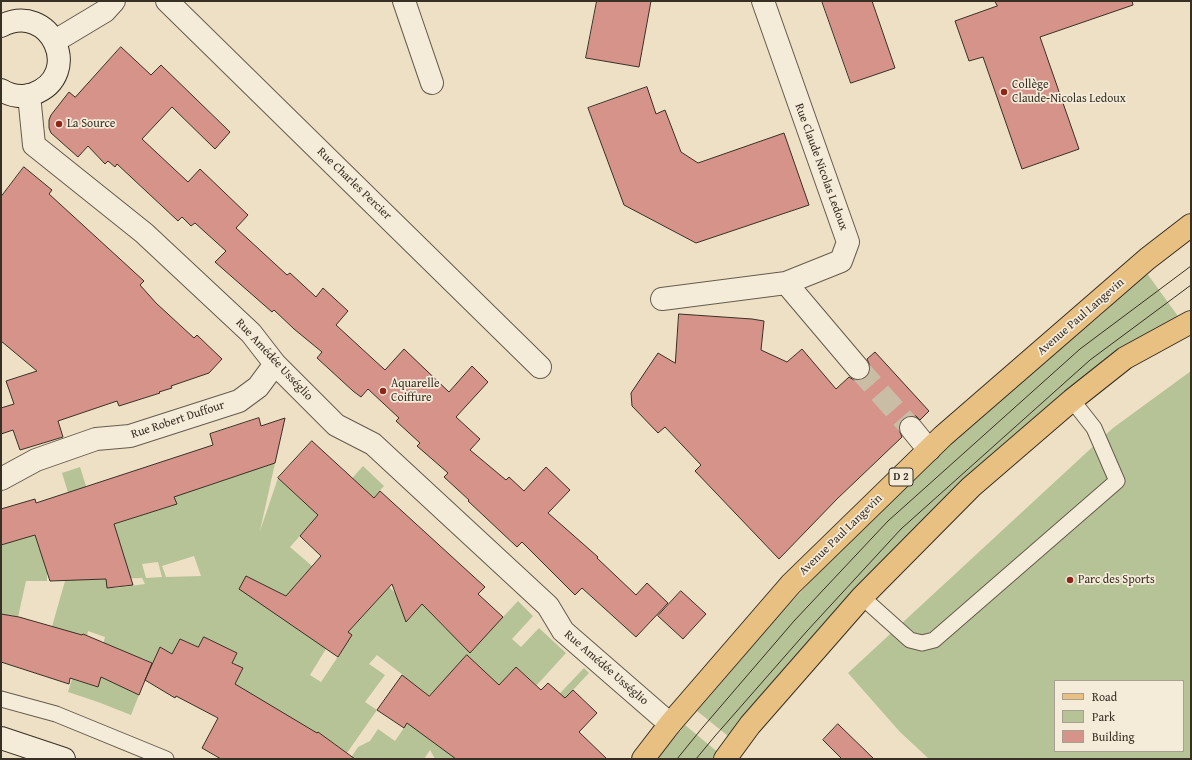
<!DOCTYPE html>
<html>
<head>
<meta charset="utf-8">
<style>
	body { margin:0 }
	#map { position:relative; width:1192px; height:760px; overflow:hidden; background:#eee0c5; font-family:"Gentium Book Plus",serif }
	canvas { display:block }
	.frame { position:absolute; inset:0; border:2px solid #393025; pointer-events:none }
	.legend { position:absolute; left:1054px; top:680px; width:130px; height:72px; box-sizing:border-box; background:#f4ebd9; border:1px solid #a9a091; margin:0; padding:5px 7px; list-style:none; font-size:12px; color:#393025 }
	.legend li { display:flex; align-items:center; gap:8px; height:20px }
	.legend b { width:20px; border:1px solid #a9a091 }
</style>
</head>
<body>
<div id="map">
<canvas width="1192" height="760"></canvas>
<div class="frame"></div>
<ul class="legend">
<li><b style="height:5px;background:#e7c082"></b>Road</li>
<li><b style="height:11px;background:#b6c396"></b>Park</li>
<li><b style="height:11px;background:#d5938a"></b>Building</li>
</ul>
</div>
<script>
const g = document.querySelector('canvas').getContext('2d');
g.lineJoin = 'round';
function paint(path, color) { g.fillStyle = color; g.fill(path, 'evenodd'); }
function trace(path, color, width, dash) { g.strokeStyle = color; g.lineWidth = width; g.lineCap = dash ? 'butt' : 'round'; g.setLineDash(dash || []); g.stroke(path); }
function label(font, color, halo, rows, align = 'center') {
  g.font = font + ' "Gentium Book Plus",serif'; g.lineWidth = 3.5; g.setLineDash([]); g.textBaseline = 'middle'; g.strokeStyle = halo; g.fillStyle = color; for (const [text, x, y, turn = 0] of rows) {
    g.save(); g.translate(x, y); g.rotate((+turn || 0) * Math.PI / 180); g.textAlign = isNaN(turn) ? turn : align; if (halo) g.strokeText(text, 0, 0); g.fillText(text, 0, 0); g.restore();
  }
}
const green = new Path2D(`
	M1146,272L1180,319L1114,354L733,740L697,711L774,621L831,559L969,425L1101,315Z
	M1191,371V759H929L900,732L848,673L1113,428ZM1055,681H1183V751H1055Z
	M277,454L260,531L278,478L297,495L323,510L290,547L312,566L284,599L329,644L310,675L321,682L345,646L340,641L389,587L404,601L400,606L403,614L408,619L430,595L442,605L433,615L446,629L455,620L503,617L518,601L533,616L512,639L521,647L539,628L566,653L536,686L516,667L481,704L524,731L584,668L589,673L508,759H435L430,750L424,759H350L358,747L370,741L378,729L395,741L421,703L396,684L403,675L377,655L369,664L385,675L365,702L377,710L347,753L318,732L310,745L234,686L243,668L232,663L237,653L204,638L198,647L180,639L172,654L160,647L153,663L141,658L128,689L139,695L131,715L98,702L68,692L72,679L97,687L102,649L105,637L88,631L87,636L83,634L81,639L43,658L65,581L59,573H47V581H26L18,617L1,614V545L34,534L40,549L176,504L173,493L207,486L238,475L265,458ZM194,556L201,576L166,577L162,566ZM158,562L162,577L146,578L142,564ZM142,578L145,584L116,588H107V579H96ZM441,684L448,724L422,703Z
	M363,466L384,486L352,522L331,502Z
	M80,467L92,505L78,525L62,473Z
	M685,725L720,754L714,759H657Z`);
const building = new Path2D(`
	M597,1H651L639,67L586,58Z
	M822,1H872L895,68L851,83Z
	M995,1H1132L1133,5L1040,37L1079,149L1022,169L983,57L969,61L955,21L997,6Z
	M121,47L151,75L161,65L230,132L215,149L172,107L142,139L188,182L200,169L248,215L236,228L287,275L290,273L316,297L323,288L348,311L336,325L385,370L404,349L449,392L472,366L488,382L456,417L480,439L470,450L506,480L509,477L524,491L546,467L570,490L548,513L598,557L597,558L636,595L647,583L668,603L636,637L582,588L575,595L522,542L517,547L468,501L469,500L444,477L448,473L417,446L420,443L396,421L399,418L368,389L361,397L353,391L317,358L322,352L294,329L274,310L272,312L215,262L226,251L195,223L191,226L182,217L178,221L117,164L115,167L108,161L105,164L88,146L78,157L51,133L49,128V120L51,115L69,92L75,97Z
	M647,87L656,114L665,110L681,152L698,163L784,133L809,205L696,243L624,205L588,108Z
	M24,167L52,190L49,194L144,281L140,285L156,303L194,338L197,335L222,359L209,373L171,386L172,388L159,392L160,393L119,406L117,401L58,421L63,437L20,450L13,430L1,434V408L14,404L6,381L37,371L1,341V197Z
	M679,314L752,319L764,321L761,350L787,362L802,349L836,389L849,377L854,380H860L866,377L870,373V366L867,359L875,352L929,411L920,420L916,416H909L903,419L899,423V430L902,437L837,499L779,559L695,471L701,465L665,427L658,433L632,406L631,393L658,353L675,363Z
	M259,418L261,426L285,418L275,463L174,497L177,504L114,524L133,585L107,588L106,579L50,581L35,535L1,545V509L35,499L36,503L213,445L210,434Z
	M312,441L374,498L380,491L485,587L478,594L503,617L470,653L422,604L406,622L392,584L348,632L352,635L338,657L239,589L246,576L286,596L321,556L300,536L318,515L278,478Z
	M681,591L706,614L683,639L658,616Z
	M1,614L19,617L82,635L83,634L152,663L139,695L101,677L98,687L70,678L69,684L1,662Z
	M204,637L237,653L232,663L243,668L235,684L317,733L318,732L355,759H221L202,748L218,718L176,696L175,698L145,680L160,647L172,654L180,639L198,647Z
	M467,655L499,685L516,667L541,690L548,683L565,698L573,690L597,713L579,732L607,759H456L407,723L404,728L377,710L402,675L429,696Z
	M838,724L874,759H842L823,740Z`);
const streetTunnel = new Path2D(`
	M858,368L911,428`);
const lane = new Path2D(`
	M862,597L910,640L922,643L934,640L1117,481L1094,428L1072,400
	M1,699L56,714L166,759`);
const street = new Path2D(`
	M167,1L540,367
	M404,1L432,83
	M763,1L848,242L841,261L786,283L858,368
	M55,41L105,11L114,1
	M29,95L34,145L144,233L251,333L275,364L336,425L373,444L548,606L563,631L670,724
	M662,299L786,283
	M911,428L929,450
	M1,479L36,460L96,439L130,436L239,401L258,387L275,364`);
const secondary = new Path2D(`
	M1,26C50,0 85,75 33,94C22,98 11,96 1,90
	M1,738L64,759`);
const primary = new Path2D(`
	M643,759L670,724L791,584L943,436L1147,259L1191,225
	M725,759L750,725L862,597L971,487L1072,400L1125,358L1191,322`);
const tram = new Path2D(`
	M677,759L703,727L794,621L888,521L1080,349L1191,266
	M696,759L715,736L807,631L901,529L1090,360L1191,285`);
const markers = [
	[1004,92,4,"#8f2418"],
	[59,124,4,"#8f2418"],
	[383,391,4,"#8f2418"],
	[1070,580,4,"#8f2418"]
];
const shields = [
	[901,477,24]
];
const shieldNames = [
	["D 2",901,477]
];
const poiNames = [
	["Collège",1012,85],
	["Claude-Nicolas Ledoux",1012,99],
	["La Source",67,124],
	["Aquarelle",391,384],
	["Coiffure",391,398],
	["Parc des Sports",1078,580]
];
const streetNames = [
	["Rue Claude Nicolas Ledoux",821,167,70],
	["Rue Charles Percier",354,184,44],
	["Avenue Paul Langevin",1081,317,-41],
	["Rue Amédée Usséglio",274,360,47],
	["Rue Robert Duffour",178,420,-18],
	["Avenue Paul Langevin",841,535,-44],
	["Rue Amédée Usséglio",606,668,41]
];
paint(green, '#b6c396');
paint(building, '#d5938a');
trace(building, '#393025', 1);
trace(streetTunnel, '#cabda5', 22, [22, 11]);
trace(lane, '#665c4d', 17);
trace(street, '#665c4d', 24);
trace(secondary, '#393025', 24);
trace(primary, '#393025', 24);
trace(lane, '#f4ebd9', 15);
trace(street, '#f4ebd9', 22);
trace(secondary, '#f4ebd9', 22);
trace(primary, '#e7c082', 22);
trace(tram, '#393025', 1);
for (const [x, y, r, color] of markers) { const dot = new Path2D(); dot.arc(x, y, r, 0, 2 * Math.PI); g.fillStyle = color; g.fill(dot); trace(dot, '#f4ebd9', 1.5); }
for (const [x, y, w] of shields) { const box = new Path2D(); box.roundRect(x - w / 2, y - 9, w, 18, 3); g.fillStyle = '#f4ebd9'; g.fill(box); trace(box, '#393025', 1); }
label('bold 11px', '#393025', null, shieldNames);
label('12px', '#393025', '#f4ebd9', poiNames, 'left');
label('12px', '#393025', '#f4ebd9', streetNames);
</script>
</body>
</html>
